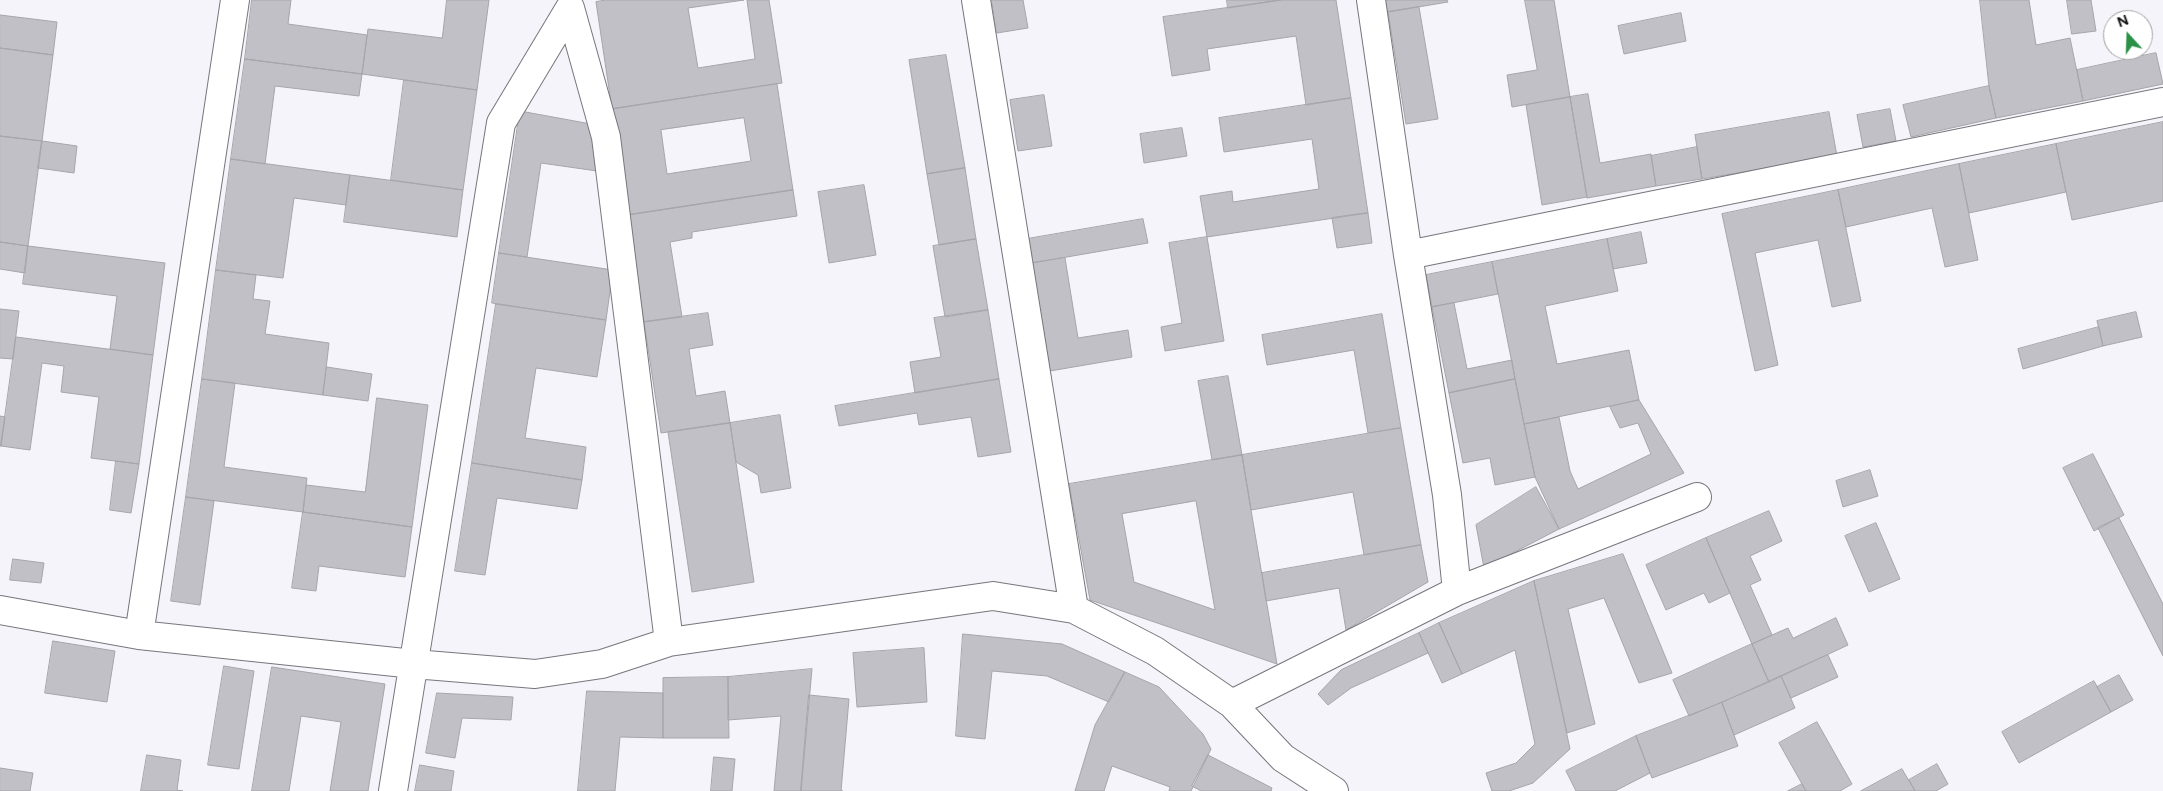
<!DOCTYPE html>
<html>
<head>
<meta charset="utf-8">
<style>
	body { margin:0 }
	#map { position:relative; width:2163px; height:791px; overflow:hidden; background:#f5f4fa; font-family:Figtree,sans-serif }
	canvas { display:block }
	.north { position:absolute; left:2103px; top:10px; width:50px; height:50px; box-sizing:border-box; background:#fff; border:1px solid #a1a0a1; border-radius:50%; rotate:340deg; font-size:14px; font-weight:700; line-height:20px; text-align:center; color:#131214 }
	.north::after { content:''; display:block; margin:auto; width:18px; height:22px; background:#2a9147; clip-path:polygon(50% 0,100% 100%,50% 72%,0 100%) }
</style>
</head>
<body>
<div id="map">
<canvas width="2163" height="791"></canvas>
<div class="north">N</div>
</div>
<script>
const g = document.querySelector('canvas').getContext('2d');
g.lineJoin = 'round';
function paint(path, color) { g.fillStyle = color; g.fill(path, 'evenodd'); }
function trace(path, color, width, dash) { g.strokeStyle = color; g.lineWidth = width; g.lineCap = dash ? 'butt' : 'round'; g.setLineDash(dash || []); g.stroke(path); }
const building = new Path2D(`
	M252,0H291L288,24L367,35L362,74L245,59Z
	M447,0H489L477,90L362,74L368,29L442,38Z
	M606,0H744L688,8L698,68L755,59L747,0H769L782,83L612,109L596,2Z
	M992,0H1023L1028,28L997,33Z
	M1227,0H1281L1228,8Z
	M1281,0H1336L1351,98L1306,105L1296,36L1207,49L1210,70L1172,76L1163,17Z
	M1386,0H1447L1448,2L1388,12Z
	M1525,0H1554L1570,97L1512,107L1507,75L1537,70Z
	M1980,0H2029L2036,45L2070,38L2083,101L1996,118L1989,86Z
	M2067,0H2091L2096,31L2072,34Z
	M1419,7L1438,119L1406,124L1388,12Z
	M1681,13L1686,41L1624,54L1618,26Z
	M0,15L57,22L53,55L0,48Z
	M0,48L53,55L42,141L0,136Z
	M2156,53L2163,84L2083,101L2077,70Z
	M946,55L965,168L927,174L909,60Z
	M245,59L362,74L359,96L275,86L265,164L231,159Z
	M404,80L477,90L463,190L391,180Z
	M777,84L793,190L628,215L612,109ZM744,118L751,161L667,174L661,130Z
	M1989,86L1996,118L1911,137L1903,105Z
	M1588,94L1600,163L1651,154L1656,186L1587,198L1570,97Z
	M1044,95L1052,146L1018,151L1010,100Z
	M1570,97L1587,197L1542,205L1526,105Z
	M1351,98L1368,213L1207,237L1200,196L1232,191L1233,202L1319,189L1312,139L1224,152L1219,118Z
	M1890,109L1896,141L1863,147L1857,115Z
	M520,111L591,124L597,171L541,163L527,257L499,253Z
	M1829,112L1837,156L1702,179L1695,135Z
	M2163,122V201L2072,220L2056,144Z
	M1182,128L1187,156L1144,163L1140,134Z
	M0,136L42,141L28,246L0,242Z
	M42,141L77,146L74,173L38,168Z
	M2056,144L2066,192L1969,213L1959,164Z
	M1697,147L1702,179L1656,186L1651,156Z
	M231,159L350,175L346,205L294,198L283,278L216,270Z
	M1959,164L1978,260L1945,267L1932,208L1846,227L1838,190Z
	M965,168L976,239L939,245L927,174Z
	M350,175L463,190L457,237L344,222Z
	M864,185L876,255L829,263L818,192Z
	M793,190L797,216L692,232V238L670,242L682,317L644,322L628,215Z
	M1838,190L1861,301L1832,307L1818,240L1755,253L1778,365L1755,371L1722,214Z
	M1368,213L1372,243L1337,248L1332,218Z
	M1143,219L1148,243L1032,263L1027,239Z
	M1641,232L1647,263L1613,269L1607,239Z
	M1207,237L1224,341L1165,351L1161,327L1182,323L1169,243Z
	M976,239L988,310L945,317L933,246Z
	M1607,239L1618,291L1545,306L1557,364L1629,350L1639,400L1524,424L1492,262Z
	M0,242L28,246L25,273L0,269Z
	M28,246L165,263L153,355L110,349L117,296L23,284Z
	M499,253L613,270L606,320L492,303Z
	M1065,258L1078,338L1128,330L1132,357L1050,371L1032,263Z
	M1492,262L1498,294L1432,307L1426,275Z
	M216,270L256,275L253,299L270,301L265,334L329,343L323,395L202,379Z
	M1454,303L1467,369L1512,360L1515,379L1449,393L1432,307Z
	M496,304L606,320L597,377L536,368L525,438L586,447L582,480L472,463Z
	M0,309L19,311L13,359L0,358Z
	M988,310L999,379L915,393L910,362L941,357L934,318Z
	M2136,312L2142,337L2103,346L2097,321Z
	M708,313L713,345L689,349L696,396L725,391L730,423L661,433L644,322Z
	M1382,314L1401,428L1368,433L1354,350L1267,365L1262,335Z
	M2099,327L2103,346L2023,369L2018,349Z
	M16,337L153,355L139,464L91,458L99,397L61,392L64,366L42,363L30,450L1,446Z
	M327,367L372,374L368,401L323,395Z
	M1228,376L1242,455L1212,460L1198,381Z
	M202,379L235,383L224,467L307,478L303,512L186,497Z
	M999,379L1011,452L978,457L971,417L919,425L917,413L839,426L835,406Z
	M1515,379L1535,477L1495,485L1490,458L1463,463L1449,393Z
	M377,398L428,405L412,527L303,512L306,485L365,492Z
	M1639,400L1684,473L1559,529L1535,477L1524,424L1559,417L1570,471L1578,489L1651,454L1638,423L1620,428L1610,407Z
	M780,415L791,488L761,493L758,475L736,462L730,423Z
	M0,416L5,417L1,446H0Z
	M730,423L754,582L692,592L668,432Z
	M1401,428L1421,545L1364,555L1353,492L1251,510L1242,455Z
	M2093,454L2124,515L2094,531L2063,468Z
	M1242,455L1251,510L1277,664L1090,600L1069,484ZM1196,501L1215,610L1134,582L1122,514Z
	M116,461L139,464L131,513L110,510Z
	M472,463L582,480L577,509L497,498L485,575L455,571Z
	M1870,470L1878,496L1843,507L1836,481Z
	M1536,487L1559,529L1484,568L1476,525Z
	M186,497L214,501L200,605L171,601Z
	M1769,511L1782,541L1750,556L1761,580L1750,585L1772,635L1752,644L1706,538Z
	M303,512L412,527L405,577L319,566L316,591L292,588Z
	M2119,518L2163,604V656L2098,528Z
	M1876,523L1900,579L1869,592L1845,536Z
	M1706,538L1730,593L1709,603L1704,593L1666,610L1646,565Z
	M1421,545L1428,582L1346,630L1339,588L1266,601L1262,573Z
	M1623,554L1672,673L1639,683L1604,598L1568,609L1595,724L1567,733L1534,581Z
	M13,559L44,563L41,583L10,580Z
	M1534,581L1570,749L1533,783L1509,791H1492L1486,773L1516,763L1535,744L1515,650L1462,674L1439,623Z
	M1836,618L1848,645L1769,682L1752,644L1788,628L1793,638Z
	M1439,623L1462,674L1442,683L1419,633Z
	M1419,633L1428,653L1351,688L1328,705L1318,694L1341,670Z
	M963,634L1062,644L1125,672L1109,702L1047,676L992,671L985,739L956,736Z
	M53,641L115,651L107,702L45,693Z
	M1752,644L1769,682L1689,716L1673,680Z
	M924,648L927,702L857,707L853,653Z
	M1828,655L1838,677L1791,698L1781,676Z
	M224,666L254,671L239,769L208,765Z
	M272,667L385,684L368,791H330L341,722L301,716L289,791H252Z
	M812,669L801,791H774L781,716L728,720V677Z
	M1125,672L1159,687L1203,734L1211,749L1191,791H1169L1170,787L1112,766L1104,791H1075L1095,725Z
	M2119,675L2133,700L2111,712L2097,687Z
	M1781,676L1795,708L1734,735L1722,703Z
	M728,677L729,738H663V678Z
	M2094,681L2111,712L2019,763L2002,732Z
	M587,691L663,693V738L620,737L615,791H578Z
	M437,693L513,697L511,720L462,718L455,758L426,753Z
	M809,695L849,699L841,791H843H801Z
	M1722,703L1738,746L1652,778L1636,736Z
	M1817,722L1852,784L1840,791H1806L1779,743Z
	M1636,736L1650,773L1615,791H1576L1566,771Z
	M147,755L181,760L177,790L183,791H141Z
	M1208,755L1272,788L1271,791H1201L1192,786Z
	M714,757L735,759L732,791H711Z
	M1937,764L1948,784L1936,791H1915L1909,780Z
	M420,765L454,771L451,791H415Z
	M0,768L33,773L30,791H0Z
	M1902,769L1915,791H1861Z
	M1802,784L1806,791H1788Z`);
const minor = new Path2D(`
	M976,0L1074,609
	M1408,255L2163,102
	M1457,591L1697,497
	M0,610L139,635L414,664L535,674L602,664L669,642L993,596L1074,609L1155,651L1232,704L1283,758L1334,791
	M139,635L235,0
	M1232,704L1457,591L1447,495L1408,255L1371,0
	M393,791L501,123L570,8L606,137L669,642`);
paint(building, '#c0c0c6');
trace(building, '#a5a5aa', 1);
trace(minor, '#77767c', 30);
trace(minor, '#fff', 28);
</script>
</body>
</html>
